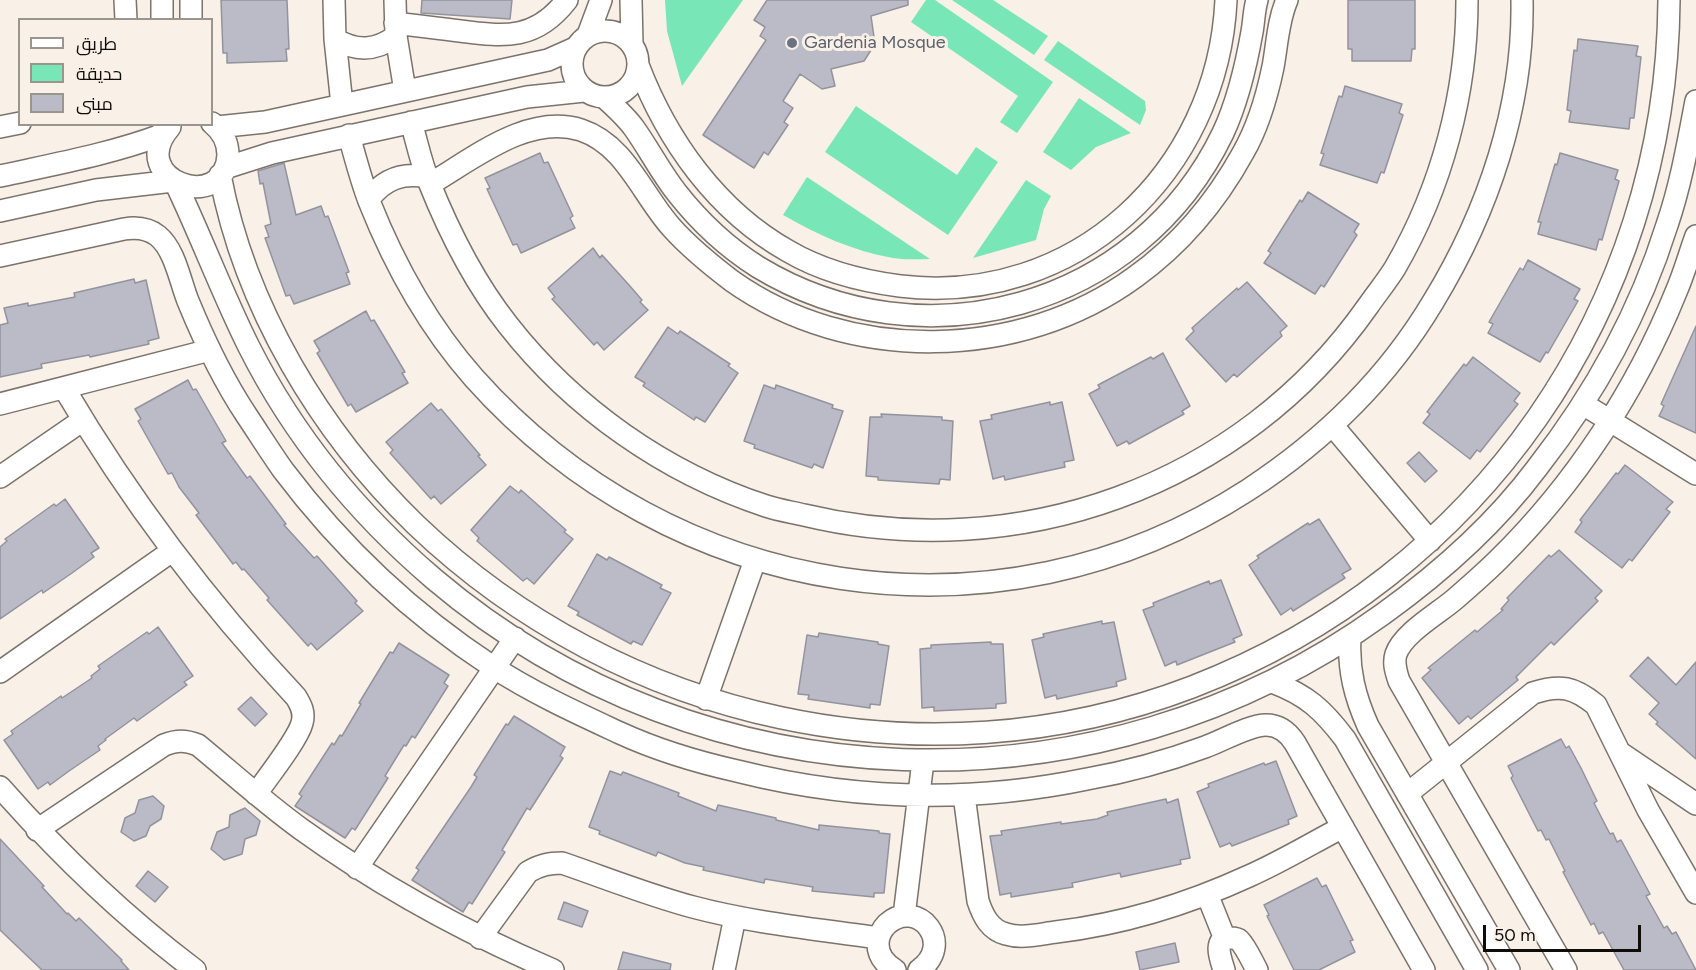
<!DOCTYPE html>
<html>
<head>
<meta charset="utf-8">
<style>
	body { margin:0 }
	#map { position:relative; width:1696px; height:970px; overflow:hidden; background:#f9f0e8; font-family:Figtree,Cairo,sans-serif }
	canvas { display:block }
	.legend { position:absolute; left:18px; top:18px; width:195px; height:108px; box-sizing:border-box; background:#f9f0e8; border:2px solid #9b958f; margin:0; padding:8px 10px; list-style:none; font-size:18px; color:#0f0c0a }
	.legend li { display:flex; align-items:center; gap:12px; height:30px }
	.legend b { width:30px; border:2px solid #9b958f }
	.scale { position:absolute; left:1483px; top:925px; width:158px; height:27px; box-sizing:border-box; border:3px solid #0f0c0a; border-top:0; padding-left:8px; font-size:18px; line-height:21px; white-space:nowrap; color:#0f0c0a; -webkit-text-stroke:4px #f9f0e8; paint-order:stroke }
</style>
</head>
<body>
<div id="map">
<canvas width="1696" height="970"></canvas>
<ul class="legend">
<li><b style="height:8px;background:#fff"></b>طريق</li>
<li><b style="height:16px;background:#79e6b8"></b>حديقة</li>
<li><b style="height:16px;background:#babbc6"></b>مبنى</li>
</ul>
<div class="scale">50 m</div>
</div>
<script>
const g = document.querySelector('canvas').getContext('2d');
g.lineJoin = 'round';
function paint(path, color) { g.fillStyle = color; g.fill(path, 'evenodd'); }
function trace(path, color, width, dash) { g.strokeStyle = color; g.lineWidth = width; g.lineCap = dash ? 'butt' : 'round'; g.setLineDash(dash || []); g.stroke(path); }
function label(font, color, halo, rows, align = 'center') {
  g.font = font + ' Figtree,sans-serif'; g.lineWidth = 6; g.setLineDash([]); g.textBaseline = 'middle'; g.strokeStyle = halo; g.fillStyle = color; for (const [text, x, y, turn = 0] of rows) {
    g.save(); g.translate(x, y); g.rotate((+turn || 0) * Math.PI / 180); g.textAlign = isNaN(turn) ? turn : align; if (halo) g.strokeText(text, 0, 0); g.fillText(text, 0, 0); g.restore();
  }
}
const green = new Path2D(`
	M665,0H743L682,86L667,31Z
	M926,0H935L1053,82L1017,133L1000,122L1018,96L911,22Z
	M952,0H993L1048,36L1034,55Z
	M1058,41L1145,101L1146,110L1140,125L1044,60Z
	M1079,98L1131,133L1096,147L1071,170L1043,152Z
	M856,106L957,175L976,147L998,162L948,235L825,152Z
	M807,177L930,259C918,259 905,260 893,258C853,251 818,235 783,215Z
	M1026,180L1051,196L1044,209L1036,240L973,258Z`);
const building = new Path2D(`
	M221,0H287L289,49H286L287,61L227,63V53H223Z
	M422,0H512L510,19L421,13Z
	M767,0H908V5L871,16L875,44L864,61L831,69L835,86L822,89L800,74L783,101L793,108L784,122L788,125L768,155L764,152L754,168L703,135L766,40L760,36L765,27L754,20Z
	M1348,0H1415V49H1412L1411,61H1352V49H1348Z
	M1578,39L1638,46L1636,56L1641,57L1634,118H1630L1629,129L1569,122L1571,111L1567,110L1574,50L1577,51Z
	M1345,86L1402,104L1399,113L1403,115L1384,173L1381,172L1377,183L1320,165L1324,154L1321,153L1339,96L1342,97Z
	M540,153L544,163L548,162L573,216L570,218L575,228L521,253L517,244L513,245L487,189L490,188L485,178Z
	M1560,153L1618,170L1615,179L1619,181L1602,240L1599,239L1596,250L1538,234L1541,222H1538L1555,164L1557,165Z
	M284,163L296,215L321,206L325,217L328,216L349,272L346,273L350,284L294,304L290,295L286,296L265,238L269,237L265,226L271,224L263,183L260,184L258,171Z
	M1308,192L1359,224L1354,232L1357,235L1324,287L1321,285L1315,294L1264,263L1271,253L1268,251L1300,200L1302,202Z
	M593,248L600,258L602,255L629,285L642,300L640,302L648,310L604,350L597,342L594,345L552,299L555,297L548,288Z
	M1528,260L1580,289L1574,299L1578,301L1548,353L1546,352L1540,362L1488,333L1493,324L1489,322L1520,268L1523,270Z
	M134,279L135,283L146,280L159,338L148,341L149,344L90,357L89,355L41,364L42,368L0,377V325L8,323L4,308L28,303V306L75,297L74,293Z
	M1247,282L1287,326L1280,332L1282,336L1237,377L1234,374L1226,382L1186,339L1194,331L1192,328L1237,288L1238,290Z
	M366,311L371,321L374,320L405,372L402,373L408,383L356,412L351,404L348,406L317,353L320,351L314,341Z
	M1696,326V433L1659,416L1664,406L1661,404Z
	M668,327L678,334L680,331L730,364L728,366L738,373L705,422L696,417L694,420L643,386L645,383L635,377Z
	M1163,353L1190,406L1182,411L1184,414L1129,444L1127,441L1117,446L1089,394L1100,388L1098,385L1151,357L1153,359Z
	M1473,357L1520,393L1514,401L1518,404L1480,452L1477,450L1470,459L1423,423L1430,414L1427,412L1464,364L1466,366Z
	M188,380L193,390L196,389L226,441L222,443L247,478L250,476L286,524L284,525L314,558L317,556L357,601L355,603L363,611L317,650L311,643L308,646L267,600L269,598L244,569L242,570L236,562L233,564L196,515L199,513L179,487L172,473L168,474L138,421L141,419L135,409Z
	M764,385L775,389L776,385L833,405L832,408L843,411L823,468L814,464L812,468L754,448L755,445L744,441Z
	M1050,402V405L1062,402L1074,460L1064,462L1065,467L1005,480L1004,476L993,479L980,421L992,419L991,415Z
	M431,403L438,411L441,409L480,455L478,456L486,465L441,504L434,496L431,499L390,453L393,450L386,442Z
	M881,414L942,417V420L953,421L950,480L940,479L939,484L878,480V477L866,476L870,417H882Z
	M1419,452L1437,471L1425,482L1407,463Z
	M1625,465L1673,502L1666,509L1670,512L1632,561L1629,559L1622,568L1575,532L1582,522L1580,520L1616,473L1618,474Z
	M510,486L519,493L521,490L566,530L564,532L573,539L534,584L527,578L523,581L477,541L479,538L471,530Z
	M65,499L99,548L91,553L94,557L72,573L43,593L42,590L0,619V547L7,541L5,539L54,504L56,506Z
	M1319,519L1351,569L1342,574L1345,578L1293,611L1291,608L1281,615L1249,565L1259,558L1257,556L1308,523L1309,525Z
	M1559,550L1602,591L1595,598L1598,601L1554,645L1551,642L1516,677L1518,680L1471,719L1468,716L1459,724L1422,678L1431,670L1428,668L1475,630L1477,632L1503,610L1501,609L1509,600L1507,598L1549,555L1551,557Z
	M597,554L607,560L609,557L662,585L660,588L671,593L642,645L633,641L631,644L577,615L579,612L568,606Z
	M1221,580L1242,635L1233,639L1235,642L1177,665L1176,661L1165,666L1143,610L1154,606L1153,603L1209,581L1210,584Z
	M1102,621V624L1114,622L1126,679L1116,682L1117,686L1057,699L1056,695L1045,698L1032,640L1044,637L1043,634Z
	M158,627L193,676L184,682L187,685L137,721L134,718L105,739L106,740L98,746L100,750L69,771L50,785L48,782L38,789L4,740L13,734L11,731L61,696L62,698L92,678L91,676L100,669L98,666L147,632L149,634Z
	M819,633L878,642V644L889,646L880,705L870,704V708L808,699L809,695L798,694L807,635L818,637Z
	M991,642V644H1003L1006,703L996,704V708L934,711V707L922,708L920,649L931,648V645Z
	M399,643L449,675L444,683L448,686L415,738L412,736L406,746L404,745L385,776L388,778L355,830L352,828L345,838L295,806L302,796L299,794L332,743L334,745L340,735L342,736L361,704L359,703L390,652L393,653Z
	M1648,657L1676,685L1696,662V759L1656,724L1658,722L1649,714L1659,703L1630,676Z
	M251,697L267,714L255,726L238,709Z
	M514,716L565,747L560,756L563,758L530,810L527,808L502,850L505,852L472,904L469,902L463,912L412,880L419,870L416,868L471,787L477,777L474,775L506,724L508,725Z
	M1561,739L1566,748L1569,746L1581,768L1597,801L1594,803L1610,834L1613,833L1617,842L1621,840L1650,894L1646,896L1664,928L1667,926L1672,934L1676,932L1696,970H1624L1603,932L1599,934L1594,923L1591,925L1563,872L1565,871L1549,839L1546,840L1541,830L1538,831L1511,778L1513,776L1508,766Z
	M1276,761L1297,816L1288,820L1289,824L1232,846L1230,843L1220,847L1197,792L1209,787L1208,784L1264,763L1265,765Z
	M610,771L621,775L623,772L679,793L678,796L716,811L718,805L776,818V820L819,830V825L879,831V833L890,834L884,893H874V897L812,891L813,887L765,879L764,883L703,870L704,867L685,863L658,852L656,856L599,834L600,831L589,827Z
	M153,796L164,806L161,819L150,826L146,836L134,841L121,832L125,818L135,813L139,800Z
	M1166,799L1167,803L1178,799L1190,858L1180,860L1181,864L1121,877L1120,873L1072,883L1073,887L1011,897V893L1000,895L990,836L1002,835L1001,831L1061,822V824L1097,819L1108,815L1107,812Z
	M245,808L260,821L256,835L245,839L242,854L224,860L211,849L217,832L229,827L230,815Z
	M0,839L44,886L42,887L67,914L68,913L76,921L79,918L122,960L121,961L129,970H42L0,930Z
	M148,871L168,887L155,902L136,886Z
	M1317,878L1322,887L1326,885L1353,940L1350,941L1355,952L1319,970H1294L1267,916L1269,915L1264,905Z
	M564,902L588,911L582,927L558,919Z
	M1175,943L1179,962L1140,970L1136,952Z
	M623,952L671,964L670,970H618Z`);
const minor = new Path2D(`
	M125,0L126,20
	M162,0V20
	M191,0V20
	M334,0L335,39L342,105
	M395,0L396,36L405,91
	M631,0L632,44
	M395,23C417,26 438,28 460,31C506,37 536,40 567,0
	M572 64a33 33 0 1 1 66 0a33 33 0 1 1-66 0Z
	M588,35L601,0
	M335,39C357,52 376,51 396,36
	M638,65C667,141 717,211 788,251C822,271 861,281 900,286C1075,307 1218,172 1226,0
	M605,98C615,107 626,117 634,128C649,149 661,173 677,193C699,221 728,248 758,267C923,367 1139,308 1223,133C1238,101 1246,66 1252,32C1254,21 1254,10 1257,0
	M411,122C417,142 421,163 429,182C449,232 474,282 508,325C573,408 665,473 766,506C778,510 791,512 804,515C1017,566 1241,487 1368,306C1377,293 1387,281 1395,268C1442,187 1467,93 1467,0
	M0,127L20,123
	M170,127C124,180 225,215 228,155C228,141 222,131 212,123
	M217,127L265,122L548,60L575,48
	M349,135C355,157 361,180 369,201C394,264 429,327 474,378C672,600 996,653 1248,490C1323,441 1387,379 1433,302C1488,212 1524,106 1522,0
	M225,168L272,153L527,97L584,91
	M220,175C245,307 320,432 416,525C621,721 925,789 1192,687C1479,577 1667,308 1669,0
	M0,176C55,164 111,154 164,134V124
	M175,182C201,236 222,293 249,347C294,436 359,515 434,579C704,808 1098,820 1383,614C1440,573 1495,524 1537,468C1594,395 1639,314 1667,225C1681,184 1688,143 1696,101
	M430,184C473,159 528,113 581,130C626,145 642,195 672,228C690,248 711,265 732,281C849,364 1020,361 1135,277C1181,244 1216,202 1243,153C1258,127 1267,96 1273,67C1277,46 1278,20 1287,0
	M369,199C384,179 403,172 427,177
	M0,211L96,190L173,181
	M0,256L124,229C136,227 148,228 158,236C175,250 180,281 188,301C204,340 223,380 247,416C259,434 271,453 283,470C341,547 412,614 493,667C533,693 577,713 620,733C657,750 697,762 737,771C852,800 971,803 1087,779C1127,772 1167,761 1205,747C1222,741 1249,725 1266,725C1279,725 1288,732 1295,743L1424,970
	M64,388C130,500 207,602 296,697C301,705 305,713 302,723C298,739 267,778 256,794
	M0,404L210,350
	M1583,404L1696,474
	M1333,426L1430,541
	M0,477L83,420
	M1350,638C1348,670 1355,697 1368,726L1509,970
	M0,672L172,551
	M1272,682C1307,695 1323,710 1345,739L1477,970
	M706,699L755,560
	M1622,754L1696,804
	M0,787C59,854 123,916 195,970
	M1407,794L1533,693C1560,684 1574,687 1596,705L1648,810L1696,893
	M964,795L978,901C983,916 990,930 1006,934C1022,939 1040,934 1056,932C1123,924 1188,904 1249,876C1281,862 1312,843 1343,827
	M37,830L164,745C177,740 185,740 198,745C232,773 265,803 301,829C380,886 464,932 553,970
	M357,868L515,638
	M1207,894L1225,939
	M904,916L923,761
	M480,938L528,872C540,865 549,863 562,863C606,878 648,895 693,907C753,923 817,929 878,938
	M724,970L735,917
	M895,970C885,964 878,956 878,944C878,937 882,929 887,924C918,897 956,944 919,970
	M1224,970C1221,960 1212,938 1230,938C1233,938 1237,938 1239,940C1246,947 1252,961 1257,970
	M1566,970L1399,681C1396,672 1393,663 1396,654C1403,633 1439,613 1455,599C1470,586 1485,573 1499,559C1575,484 1636,391 1676,292C1684,274 1689,255 1696,236`);
const markers = [
	[792,43,6,"#6b7280"]
];
const worshipNames = [
	["Gardenia Mosque",804,43]
];
paint(green, '#79e6b8');
paint(building, '#babbc6');
trace(building, '#93939e', 1.5);
trace(minor, '#7b736b', 24);
trace(minor, '#fff', 21);
for (const [x, y, r, color] of markers) { const dot = new Path2D(); dot.arc(x, y, r, 0, 2 * Math.PI); g.fillStyle = color; g.fill(dot); trace(dot, '#f9f0e8', 2); }
label('18px', '#5b616d', '#f9f0e8', worshipNames, 'left');
</script>
</body>
</html>
